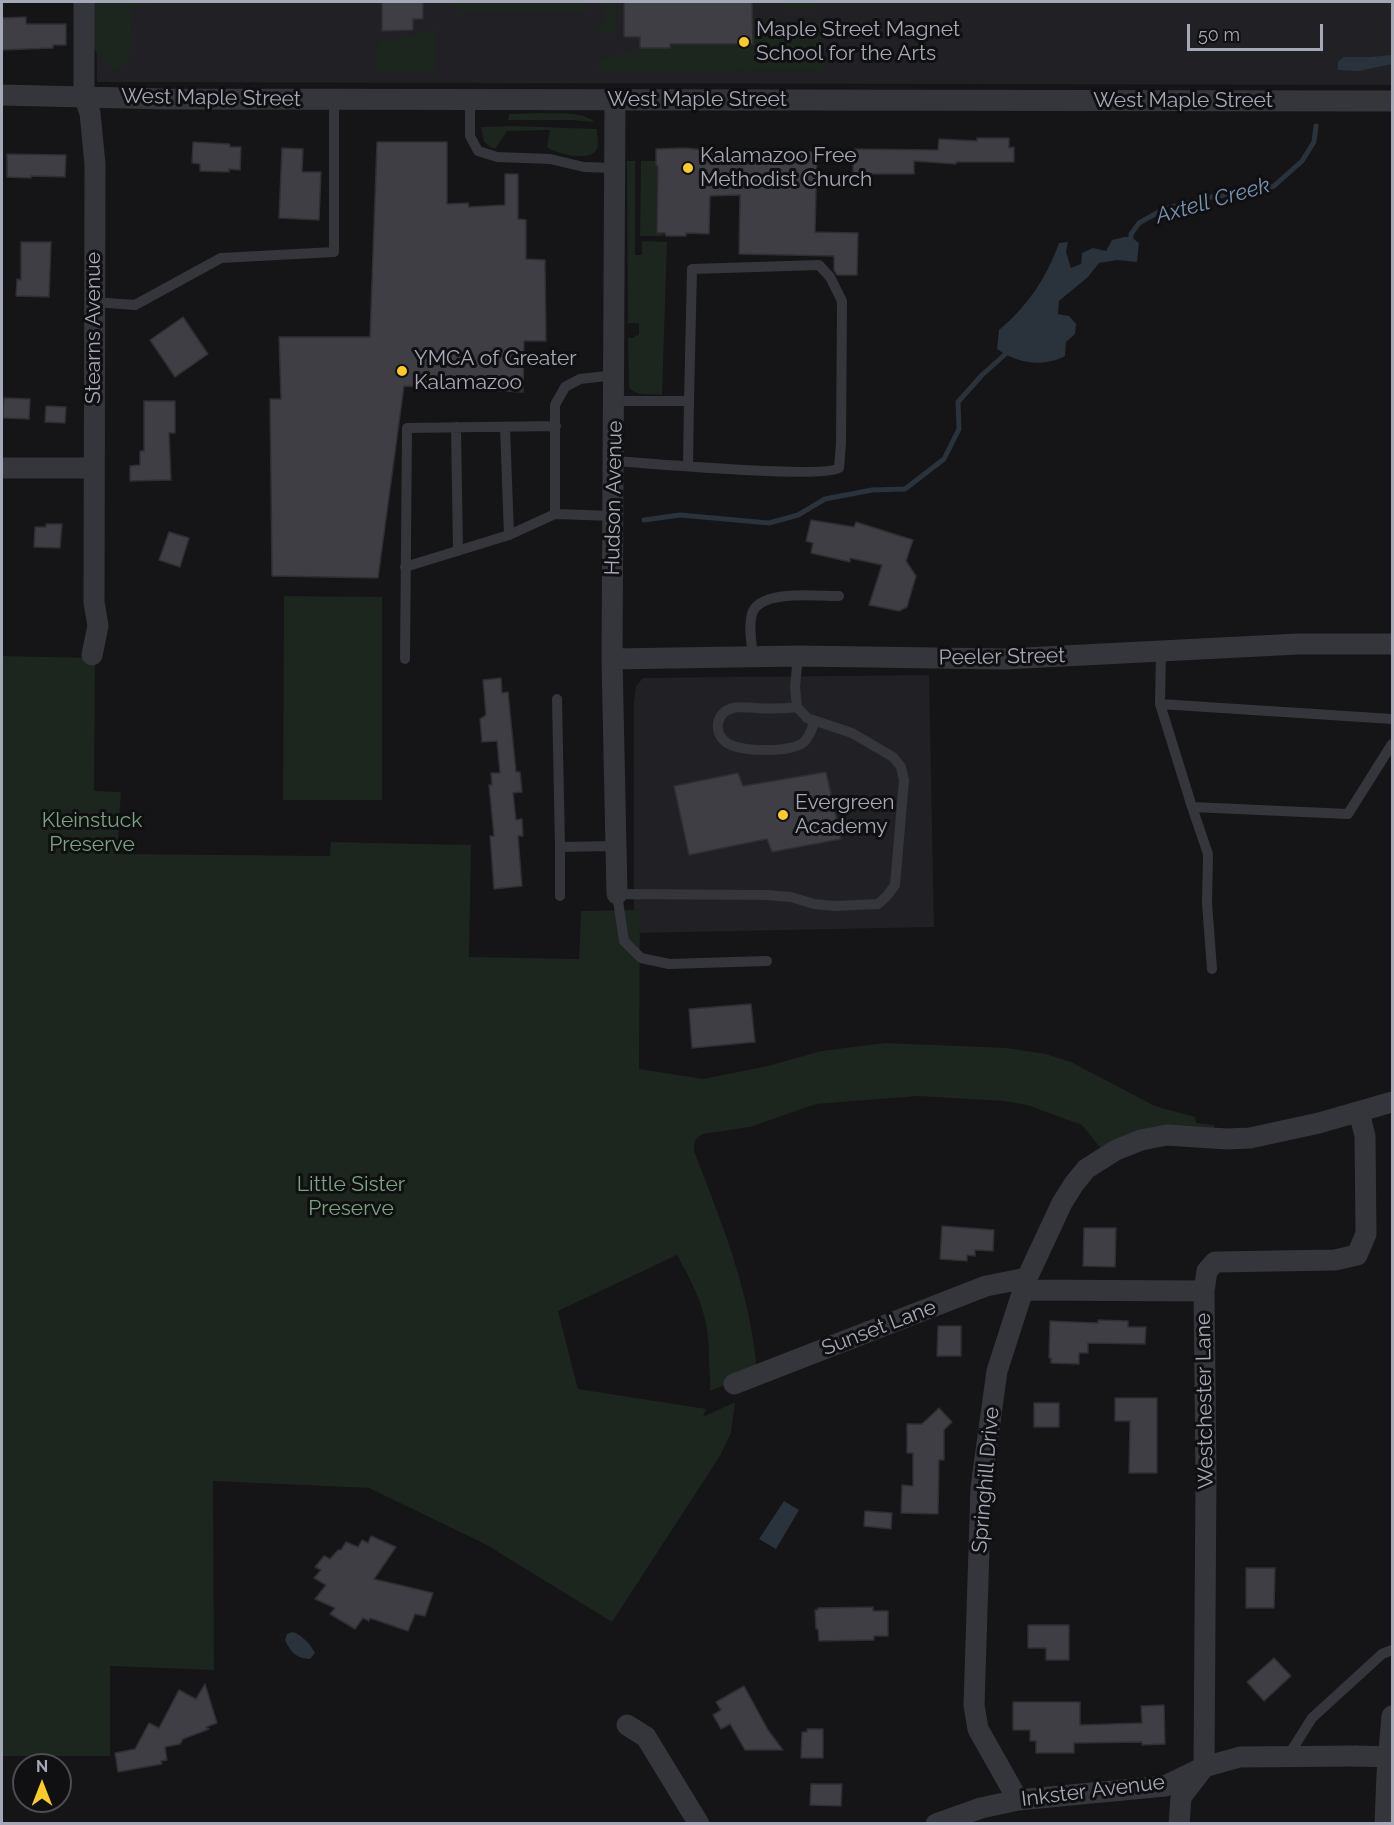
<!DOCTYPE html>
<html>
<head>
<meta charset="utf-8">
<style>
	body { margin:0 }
	#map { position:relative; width:1394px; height:1825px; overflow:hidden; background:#151416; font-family:Raleway,sans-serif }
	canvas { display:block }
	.frame { position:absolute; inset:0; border:3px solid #a5a9b7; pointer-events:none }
	.north { position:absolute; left:12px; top:1753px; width:60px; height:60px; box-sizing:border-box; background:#100f11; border:2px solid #4c4d53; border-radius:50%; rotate:0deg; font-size:16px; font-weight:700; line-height:24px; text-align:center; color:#a5a9b7 }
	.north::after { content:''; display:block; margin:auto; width:21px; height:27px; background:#fbcb27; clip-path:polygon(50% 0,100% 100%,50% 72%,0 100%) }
	.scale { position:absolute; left:1187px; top:24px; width:136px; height:27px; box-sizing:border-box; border:3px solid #a5a9b7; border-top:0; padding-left:8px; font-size:18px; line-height:21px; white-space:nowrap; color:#a5a9b7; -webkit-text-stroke:4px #100f11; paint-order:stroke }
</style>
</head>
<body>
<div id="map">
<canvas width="1394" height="1825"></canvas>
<div class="frame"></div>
<div class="north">N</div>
<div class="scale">50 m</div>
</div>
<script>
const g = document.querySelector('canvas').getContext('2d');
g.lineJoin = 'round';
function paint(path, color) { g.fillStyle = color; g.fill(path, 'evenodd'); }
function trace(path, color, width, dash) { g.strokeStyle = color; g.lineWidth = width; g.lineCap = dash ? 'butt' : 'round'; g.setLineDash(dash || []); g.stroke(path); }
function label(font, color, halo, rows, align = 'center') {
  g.font = font + ' Raleway,sans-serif'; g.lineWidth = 6; g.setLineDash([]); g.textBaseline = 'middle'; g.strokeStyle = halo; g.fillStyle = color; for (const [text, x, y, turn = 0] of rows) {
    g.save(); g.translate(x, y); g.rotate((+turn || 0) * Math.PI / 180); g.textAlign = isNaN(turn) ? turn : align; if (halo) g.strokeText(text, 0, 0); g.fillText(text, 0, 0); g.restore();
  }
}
const built = new Path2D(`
	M96,2H1392V85L97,82Z
	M929,675L934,927L634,933V703L636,686L643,678Z`);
const green = new Path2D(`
	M93,2H153V7H132L130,61L115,71C87,58 92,29 93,2Z
	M449,2H586V12H462V8H455Z
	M597,2H616L617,29L608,36L599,33L597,29L603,24C608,15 606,7 597,2Z
	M781,2H817V9H781Z
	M752,19L821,23L822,70L596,73L602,59L640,48H670V44H752Z
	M437,27L436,71H377V46L381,41H394Z
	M541,113C559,114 581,111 595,122L571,120H508L509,114Z
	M514,126L597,129C597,135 599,143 597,149C591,163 556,154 547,147L550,130L507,131L496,148H492L484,142L481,127Z
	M627,161H635V255H642V241L667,242L662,395C651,394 636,397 629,387L628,338H634L635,336L639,335V323H628Z
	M641,161H656V166H658L663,236H640Z
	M284,596L382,597V800H283Z
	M2,656L95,658L94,791L121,792L117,854L330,856L331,842L471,845L469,957L579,959L581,911L640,910L639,1069L703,1079L768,1066L821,1051L885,1043L1007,1048L1046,1054L1071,1062L1155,1106L1195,1117L1196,1123L1214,1125V1137L1106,1155L1082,1125L1027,1105L1004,1101L918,1096L816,1104L750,1127L703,1134C695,1138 694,1142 694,1151C722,1223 751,1294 757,1372L710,1391C711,1381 709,1372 709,1362C710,1318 698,1293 677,1255L558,1311L578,1389L706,1409L703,1417L735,1402L731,1433L720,1456L612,1622L485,1544L369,1488L213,1481L214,1670L110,1666V1756H2Z`);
const water = new Path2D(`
	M1392,55V64L1359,71L1338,70V62L1344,57H1370Z
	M1124,237H1131L1139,243L1137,262L1117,260L1099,263L1088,277L1059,301L1058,314L1069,316L1076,324L1075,334L1066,342L1065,356C1043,368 1016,363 997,349L999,330C1027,307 1047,277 1059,243L1068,242L1066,252L1071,268L1081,264L1082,253L1093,248L1106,251L1112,240Z
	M784,1501L799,1510L776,1549L759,1539Z
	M293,1632C301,1634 311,1645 315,1653L310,1659C296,1658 291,1653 285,1640L287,1634Z`);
const stream = new Path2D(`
	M1127,242L1131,237V234L1139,223L1164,209L1215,196L1248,194L1274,186L1302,161L1314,142L1316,126
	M644,520L680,515L769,523L798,515L825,499L872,490L905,489L944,459L959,429L958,402L982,375L1010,350`);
const building = new Path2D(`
	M382,2H423V19H413V30L382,31Z
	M624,2H752L753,44H670V48H640V37H624Z
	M26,17V24H66V45H53V48L2,50V18Z
	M977,138H1009V148L1014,147V162H956V164L914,161V174H853V149L938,150L939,139L977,141Z
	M193,142L230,144V147H241L240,170L229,169V172L200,171V164L192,163Z
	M377,142H447V204L468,203L469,207L505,205V174H518V219L526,220V259L545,260L546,341H524L523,392L404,386L378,578L272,576L270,399H281L279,337H370Z
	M282,148L303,149L302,172H321L319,220L279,218Z
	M685,148L704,150L817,152L815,232L858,233L857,275H837L834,270V256L739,254L740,195L710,196L709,234L686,233V236H666L665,233H657L658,166H656V149Z
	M7,154L66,155L65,177L31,176V178L7,177Z
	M21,242H51L49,297L16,296L17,279L21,280Z
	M183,317L208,354L175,377L150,340Z
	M4,398L30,399L29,419L3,418Z
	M144,401H175V433H169L171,480L130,481V466L140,465V451H144Z
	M46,406L66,407L65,423L45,422Z
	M811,520L854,527L856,522L913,540L906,561L916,576L907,607L899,611L869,605L882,565L850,558V562L811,553L813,543L806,541Z
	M46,524H62L60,548L34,547L35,527H46Z
	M169,532L189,538L180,567L159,560Z
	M501,678L502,693L508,692L516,772H520L522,792L513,793L516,820L522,819L523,836H518L522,886L494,889L490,836H494L489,785H492L491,773H500L497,741L482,742L480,719L486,715L483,680Z
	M826,772L841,839L772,852L767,839L689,855L674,786L738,773L743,786Z
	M751,1004L755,1042L692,1048L689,1009Z
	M942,1226L994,1230L993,1251L975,1250V1256L967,1255V1261L940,1259Z
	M1084,1228H1116L1115,1267L1083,1266Z
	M1098,1320L1128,1321V1327H1146L1145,1344L1088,1343V1353H1079V1364L1051,1363V1358H1049L1050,1321L1098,1323Z
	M938,1326H961V1356H937Z
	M1115,1398H1157V1473H1129L1130,1421H1115Z
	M1034,1403H1059V1427H1034Z
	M939,1408L952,1422L944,1430V1460H939L938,1514L901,1513L902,1485L913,1486V1453H907V1424H922Z
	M865,1511L892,1513L891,1529L864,1526Z
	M371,1536L396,1547L374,1579L433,1593L425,1616L415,1614L408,1631L370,1618L369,1621L363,1618L355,1629L330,1614L335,1608L315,1599L326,1585L314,1578L321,1570L315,1567L324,1556L330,1559L338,1550H341L346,1542L358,1547L362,1540L368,1543Z
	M1246,1568H1275L1274,1608H1246Z
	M873,1607V1611H888V1636H874V1640L819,1641L818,1629H816L815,1610H818V1608Z
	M1028,1625H1069V1660H1046V1648H1028Z
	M1274,1658L1291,1676L1264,1701L1247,1682Z
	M205,1684L217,1723L206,1727L209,1729L183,1739L180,1744L165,1747L167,1760L161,1761L162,1764L118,1772L115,1753L135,1749L149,1723L159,1728L179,1690L196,1699Z
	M744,1686L768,1730L783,1750H745L730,1724L721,1729L713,1715L721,1710L716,1702Z
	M1013,1702H1080V1725L1142,1723L1141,1706L1164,1705L1165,1744L1142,1745V1742L1074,1743V1753H1036V1741H1030V1730H1013Z
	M807,1729H823V1758H801L802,1732H807Z
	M811,1784H842L841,1806L810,1805Z`);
const service = new Path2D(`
	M470,100V136L478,151L497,157L550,159L584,167L615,168
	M94,302L135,305L221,258L334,252V99
	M614,401H689L692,269L819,265L830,277L842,301L841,443L839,468C824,479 645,463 614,461
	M456,427L458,551
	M505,427L509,535
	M688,466L689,401
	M614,516L555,514V405L565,387L580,379L615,375
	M405,567L509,535L555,514
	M1161,651L1160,704L1192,807L1348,814L1392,744
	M753,657C752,644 748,627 752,614C759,589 818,596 839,596
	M405,659L407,428L556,426
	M557,699L560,847L616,846
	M1160,704L1392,719
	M797,707C783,709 770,709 756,708C748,708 739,706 733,708C715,712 713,734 727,743C742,752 791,753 804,742C810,736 812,728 815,721
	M1192,807L1208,854L1207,903L1212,969
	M560,847V896
	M767,961L669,964L641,958L624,941L617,894L766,895L791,897L814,904L835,906L878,904L886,897L895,885L904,780L901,767L893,757L852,733L807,718L797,707L795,687L798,656
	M1288,1756L1312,1718L1382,1654L1392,1650`);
const minor = new Path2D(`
	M84,2V96L90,113L95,164L94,602L98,626L92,655
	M2,95L165,99L1392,101
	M615,101L612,659L617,894
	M2,468H94
	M612,659L798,656L1005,659L1298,644H1392
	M1023,1290L1204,1291
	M734,1384L986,1286L1027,1278
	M627,1725L646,1737L699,1824
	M1018,1800L978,1729L974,1705L981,1487L997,1371L1027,1278L1062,1203L1074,1184L1086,1169L1116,1150L1141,1140L1167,1135L1227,1139L1250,1138L1319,1123L1392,1102
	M936,1824L981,1808L1018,1800L1165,1786L1204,1767L1240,1757L1356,1756
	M1179,1824L1181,1797L1204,1767L1206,1477L1204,1291L1207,1271L1215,1262L1335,1260L1357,1255L1366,1234L1365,1136L1359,1112
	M1385,1824L1387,1774L1392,1716`);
const minorBridge = new Path2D(`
	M1356,1756L1392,1757`);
const markers = [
	[744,42,6,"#fbcb27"],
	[688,168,6,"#fbcb27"],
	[402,371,6,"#fbcb27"],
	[783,815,6,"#fbcb27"]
];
const poiNames = [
	["Maple Street Magnet",756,30],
	["School for the Arts",756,54],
	["Kalamazoo Free",700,156],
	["Methodist Church",700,180],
	["YMCA of Greater",414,359],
	["Kalamazoo",414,383],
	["Evergreen",795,803],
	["Academy",795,827]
];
const streetNames = [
	["West Maple Street",211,98,1],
	["West Maple Street",697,100],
	["West Maple Street",1183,101],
	["Stearns Avenue",94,328,-90],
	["Hudson Avenue",614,498,-89],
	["Peeler Street",1002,657,-1],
	["Sunset Lane",879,1328,-21],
	["Westchester Lane",1205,1401,-91],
	["Springhill Drive",986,1480,-85],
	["Inkster Avenue",1093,1791,-7]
];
const parkNames = [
	["Kleinstuck",92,821],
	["Preserve",92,845],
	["Little Sister",351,1185],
	["Preserve",351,1209]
];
const waterNames = [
	["Axtell Creek",1213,201,-16]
];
paint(built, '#212024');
paint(green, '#1c251e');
paint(water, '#2a323b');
trace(stream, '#2a323b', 5);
paint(building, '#3e3e44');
trace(building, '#2f2e33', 1.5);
trace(service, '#35363c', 10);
trace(minor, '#35363c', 21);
trace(minorBridge, '#35363c', 21);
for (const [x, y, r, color] of markers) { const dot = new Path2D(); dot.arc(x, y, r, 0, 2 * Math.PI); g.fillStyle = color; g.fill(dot); trace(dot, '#100f11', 2); }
label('21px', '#a5a9b7', '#100f11', poiNames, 'left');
label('21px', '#a5a9b7', '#100f11', streetNames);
label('21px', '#7ba482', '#100f11', parkNames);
label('italic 22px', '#7a93b4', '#100f11', waterNames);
</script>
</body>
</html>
